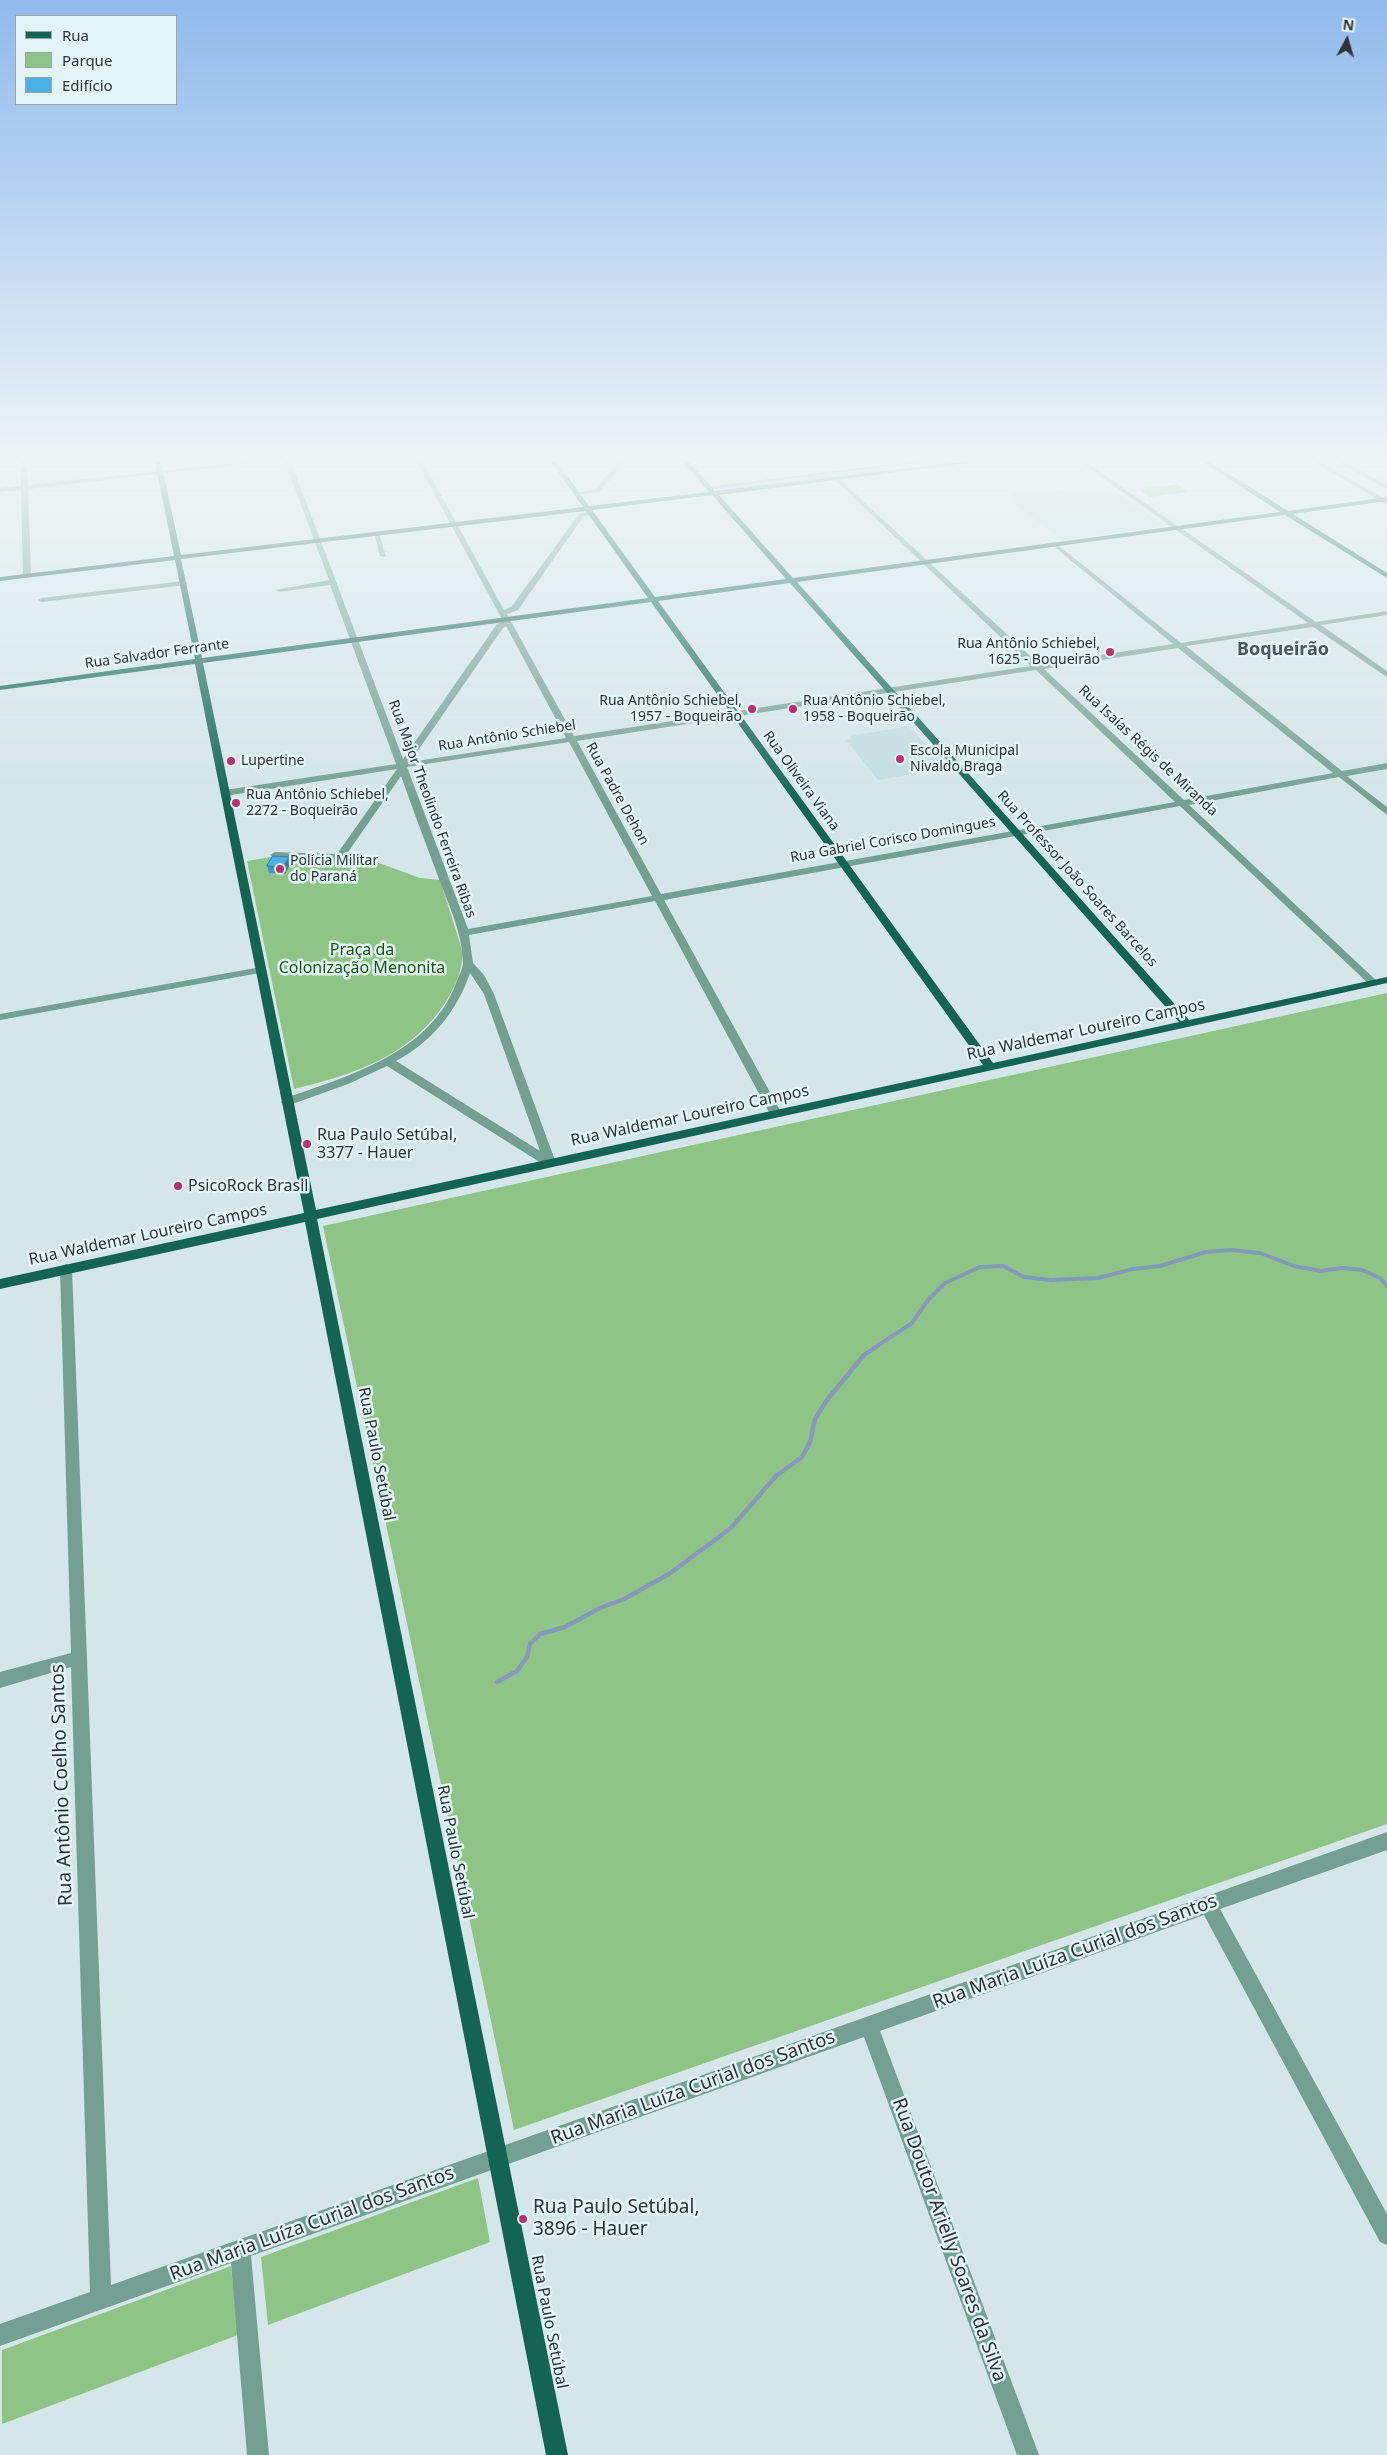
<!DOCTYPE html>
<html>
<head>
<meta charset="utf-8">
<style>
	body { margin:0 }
	#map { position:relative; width:1387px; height:2455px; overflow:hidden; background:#d4e6e8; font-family:"Noto Sans",sans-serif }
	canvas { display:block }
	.legend { position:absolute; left:15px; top:15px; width:162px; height:90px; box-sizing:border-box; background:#e2f4f5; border:1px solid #9aa7a8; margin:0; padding:6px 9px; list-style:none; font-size:15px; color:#2d3435 }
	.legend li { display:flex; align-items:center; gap:10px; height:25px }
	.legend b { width:25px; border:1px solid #9aa7a8 }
	.north { position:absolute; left:1322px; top:15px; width:50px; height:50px; -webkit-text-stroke:4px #e2f4f5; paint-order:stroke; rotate:6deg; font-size:14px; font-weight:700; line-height:20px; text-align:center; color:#2d3435 }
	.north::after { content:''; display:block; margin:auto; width:18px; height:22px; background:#2d3435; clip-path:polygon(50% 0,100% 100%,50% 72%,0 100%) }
</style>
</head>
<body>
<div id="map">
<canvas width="1387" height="2455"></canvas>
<ul class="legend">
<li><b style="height:6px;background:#136552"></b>Rua</li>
<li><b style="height:14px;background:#8ec586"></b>Parque</li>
<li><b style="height:14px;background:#4cb1e5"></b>Edifício</li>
</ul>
<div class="north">N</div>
</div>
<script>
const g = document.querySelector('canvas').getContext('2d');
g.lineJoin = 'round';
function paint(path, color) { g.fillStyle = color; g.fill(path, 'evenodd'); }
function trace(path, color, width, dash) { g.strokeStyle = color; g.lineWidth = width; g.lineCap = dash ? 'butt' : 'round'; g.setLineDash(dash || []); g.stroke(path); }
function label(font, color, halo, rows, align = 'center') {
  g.font = font + ' "Noto Sans",sans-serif'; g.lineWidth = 5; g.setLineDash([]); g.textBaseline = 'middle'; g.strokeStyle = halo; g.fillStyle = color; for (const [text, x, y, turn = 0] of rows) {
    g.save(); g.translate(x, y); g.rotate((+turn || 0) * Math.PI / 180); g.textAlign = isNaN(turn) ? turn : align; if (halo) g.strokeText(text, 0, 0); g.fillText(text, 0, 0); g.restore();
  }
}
const built = new Path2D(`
	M1011,489L1115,491L1165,526L1063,540L1012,502Z
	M909,726L946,768L878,780L846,740L852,739L850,736Z`);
const green = new Path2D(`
	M1177,484L1188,492L1149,497L1138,489Z
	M277,856L357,861L375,866L379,863L420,878L440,880L463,953C462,972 454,990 443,1006C408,1057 352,1075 294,1089L247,861Z
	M1387,993V1824L514,2130L323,1226Z
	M478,2178L490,2242L268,2325L261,2257Z
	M231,2266L238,2335L2,2424V2350Z`);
const streamFar1 = new Path2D(`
	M874,1348L912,1323L928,1300L945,1283L980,1267L1003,1266L1024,1277L1051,1280L1098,1278L1133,1269L1160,1266L1206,1252L1232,1250L1260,1253L1294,1266L1321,1271L1342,1268L1362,1270L1380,1278L1387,1286`);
const stream = new Path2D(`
	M497,1682L517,1671L527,1657L530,1644L540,1634L565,1627L600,1608L624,1599L669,1574L731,1528L776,1476L802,1457L810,1442L815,1419L827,1400L864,1355L876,1347`);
const river = new Path2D(`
	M920,462H952L946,466L720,493L714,489L720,485Z`);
const minor = new Path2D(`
	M21,462H27L28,485L245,462H261L28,489L31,575L27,577L23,575L21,490L0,492V488L21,486Z
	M285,462H291L403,759L497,624L503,621L417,462H423L504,610L512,606L579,514L591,511L594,513L583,517L518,610L507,614L574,736L1031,666L834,479L836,476L1039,664L1173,644L1052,545V543L1054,542L1181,643L1308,623L1080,462H1086L1316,622L1387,611V615L1321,625L1387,671V677L1313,627L1186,646L1342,771L1387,763V769L1347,776L1387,807V815L1339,777L1189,805L1379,983L1374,986L1370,985L1180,806L664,900L782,1114L780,1117H772L770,1114L655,901L469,935L473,963L484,975L494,994L556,1163L554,1166H546L387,1066L348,1084L287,1106L283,1105L281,1102L283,1099C346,1077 431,1053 456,983C458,977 463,969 463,962C462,932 449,906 439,879C426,844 413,810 401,776L346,855L376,862V866L340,860L275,858L270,855L275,852L337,854L397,769L225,796L221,793L225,790L396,764L330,585L279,592L275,590L329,580ZM506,626L566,738L410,762L503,628ZM1178,648L1333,773L1184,800L1044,669ZM1036,670L1175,802L661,894L577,741ZM569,742L652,896L468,929L407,767ZM470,973L484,994L540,1151L396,1061C432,1042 457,1011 470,973Z
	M618,462H624L600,492L576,495V493L596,489Z
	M907,462H922L709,489L706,487Z
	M1314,462H1321L1387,500V505Z
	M1338,462H1345L1387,485V490Z
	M374,532L379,533L386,557L380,556Z
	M183,581L187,583L186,585L42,602L38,600L42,598Z
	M261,967L266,970L265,972L0,1020V1014Z
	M66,1264L71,1266L72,1269L111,2285L1387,1832V1850L1220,1909L1387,2214V2245L1380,2242L1204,1915L880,2031L1039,2455H1017L864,2037L251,2256L269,2455H247L231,2263L0,2346V2324L90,2292L71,1667L0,1688V1672L71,1653L60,1269L61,1266Z`);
const major = new Path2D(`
	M155,462H161L181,555L583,507L551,462H557L589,506L709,492L683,462H689L715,491L961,462H976L719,495L793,578L1280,512L1203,462H1210L1288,511L1387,497V501L1293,514L1387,573V578L1285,515L797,582L1189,1020L1387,977V983L317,1219L568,2455H546L305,1222L0,1289V1279L304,1213L195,664L0,690V686L195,659L175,560L0,581V577L174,556ZM712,495L786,579L655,597L592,510ZM586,511L648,598L202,658L181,559ZM790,583L1179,1022L993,1063L658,601ZM651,602L983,1065L316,1210L203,663Z`);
const wall = new Path2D(`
	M289,857L290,864L285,874L269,873L267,866Z`);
const shadedWall = new Path2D(`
	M289,857L290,864L285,874L283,867Z`);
const building = new Path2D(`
	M273,856L289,857L283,867L267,866Z`);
const markers = [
	[1110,652,5,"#bb316d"],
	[752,709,5,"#bb316d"],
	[793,709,5,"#bb316d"],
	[900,759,5,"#bb316d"],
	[231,761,5,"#bb316d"],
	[236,803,5,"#bb316d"],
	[280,869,5,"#bb316d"],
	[307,1144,5,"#bb316d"],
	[178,1186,5,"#bb316d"],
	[523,2219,5,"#bb316d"]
];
const farPoinames = [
	["Rua Antônio Schiebel,",1100,644,"right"],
	["1625 - Boqueirão",1100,660,"right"],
	["Rua Antônio Schiebel,",742,701,"right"],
	["1957 - Boqueirão",742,717,"right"],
	["Rua Antônio Schiebel,",803,701],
	["1958 - Boqueirão",803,717],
	["Escola Municipal",910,751],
	["Nivaldo Braga",910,767],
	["Lupertine",241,761],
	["Rua Antônio Schiebel,",246,795],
	["2272 - Boqueirão",246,811],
	["Polícia Militar",290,861],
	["do Paraná",290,877]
];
const farStreetnames = [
	["Rua Salvador Ferrante",157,654,-8],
	["Rua Antônio Schiebel",507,736,-9],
	["Rua Isaías Régis de Miranda",1148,751,43],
	["Rua Oliveira Viana",801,781,54],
	["Rua Padre Dehon",617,794,61],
	["Rua Major Theolindo Ferreira Ribas",432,809,70],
	["Rua Gabriel Corisco Domingues",893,840,-10],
	["Rua Professor João Soares Barcelos",1077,879,48]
];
const parkNames = [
	["Praça da",362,950],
	["Colonização Menonita",362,968]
];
const streetNames = [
	["Rua Waldemar Loureiro Campos",1086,1030,-12],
	["Rua Waldemar Loureiro Campos",690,1116,-12],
	["Rua Waldemar Loureiro Campos",148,1235,-12],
	["Rua Paulo Setúbal",376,1454,79],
	["Rua Paulo Setúbal",455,1852,79],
	["Rua Paulo Setúbal",549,2322,79]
];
const poiNames = [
	["Rua Paulo Setúbal,",317,1135],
	["3377 - Hauer",317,1153],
	["PsicoRock Brasil",188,1186]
];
const farDistrictnames = [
	["Boqueirão",1283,650]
];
const nearStreetnames = [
	["Rua Antônio Coelho Santos",62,1785,-92],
	["Rua Maria Luíza Curial dos Santos",1075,1952,-20],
	["Rua Maria Luíza Curial dos Santos",693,2088,-20],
	["Rua Maria Luíza Curial dos Santos",312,2224,-20],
	["Rua Doutor Arielly Soares da Silva",949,2240,70]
];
const nearPoinames = [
	["Rua Paulo Setúbal,",533,2208],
	["3896 - Hauer",533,2230]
];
paint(built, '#c1dcdf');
paint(green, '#8ec586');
trace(streamFar1, '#8799bb', 4);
trace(stream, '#8799bb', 4.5);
paint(river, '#aec4f4');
paint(minor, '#73a092');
paint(major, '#136552');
paint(wall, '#4198c5');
paint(shadedWall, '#357ca0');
paint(building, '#4cb1e5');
trace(building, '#357ca0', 1);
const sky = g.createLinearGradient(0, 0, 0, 805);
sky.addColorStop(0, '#91baed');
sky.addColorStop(0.57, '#ecf4f5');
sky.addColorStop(1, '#ecf4f500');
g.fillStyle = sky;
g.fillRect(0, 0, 1387, 805);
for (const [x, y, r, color] of markers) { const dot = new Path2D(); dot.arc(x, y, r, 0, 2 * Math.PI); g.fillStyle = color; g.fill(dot); trace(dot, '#e2f4f5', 2); }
label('14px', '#2d3435', '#e2f4f5', farPoinames, 'left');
label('14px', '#2d3435', '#e2f4f5', farStreetnames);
label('16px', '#18560f', '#e2f4f5', parkNames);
label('16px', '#2d3435', '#e2f4f5', streetNames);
label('16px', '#2d3435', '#e2f4f5', poiNames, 'left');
label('bold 18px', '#4a595a', '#e2f4f5', farDistrictnames);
label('19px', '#2d3435', '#e2f4f5', nearStreetnames);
label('19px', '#2d3435', '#e2f4f5', nearPoinames, 'left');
</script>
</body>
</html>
